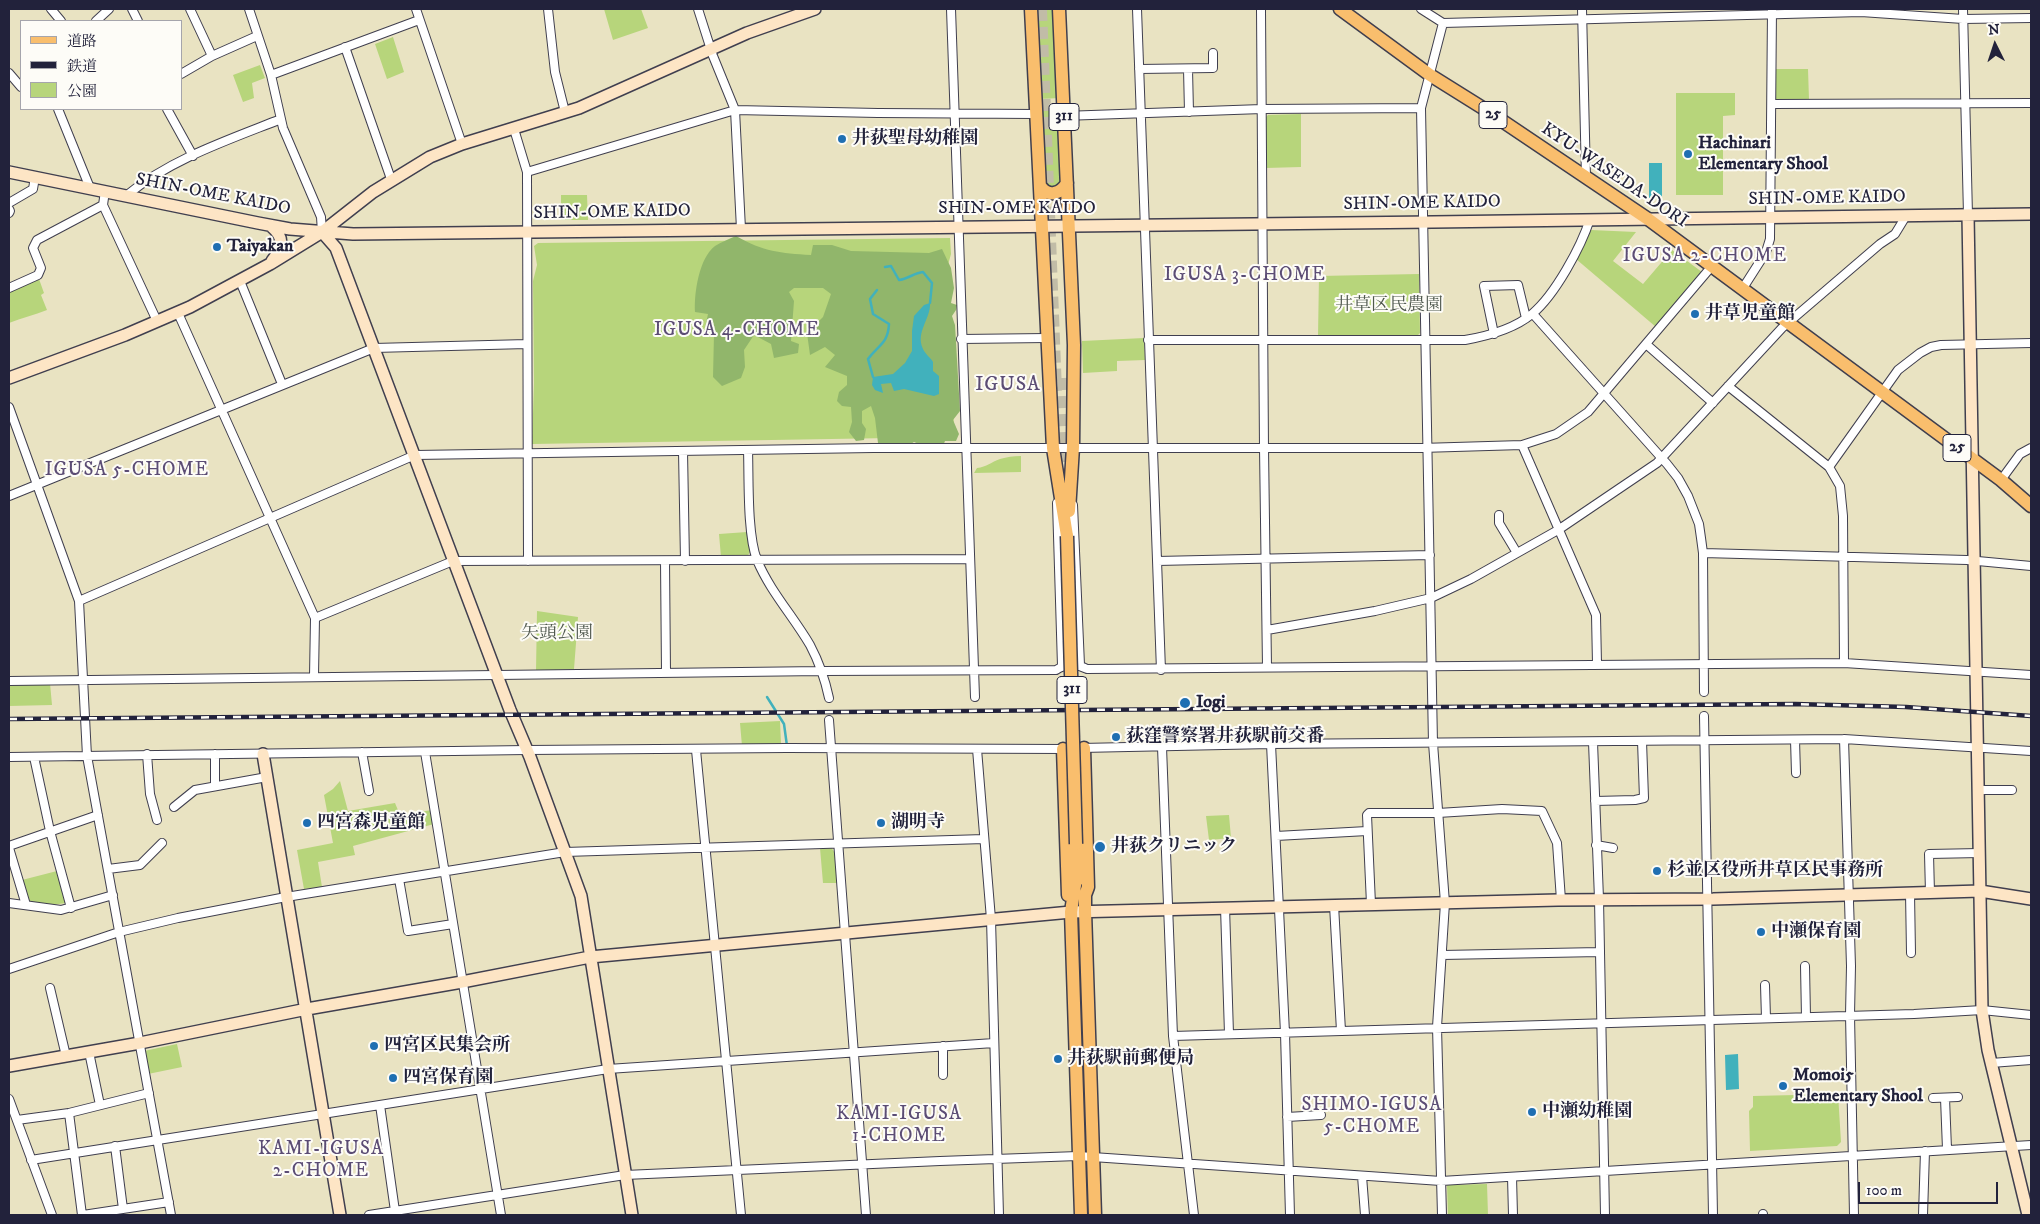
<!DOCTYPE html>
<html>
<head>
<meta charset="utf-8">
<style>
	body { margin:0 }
	#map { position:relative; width:2040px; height:1224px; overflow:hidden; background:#e9e3c2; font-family:"IM FELL DW Pica","Noto Serif JP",serif }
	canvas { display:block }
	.frame { position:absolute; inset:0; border:10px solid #22223b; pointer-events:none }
	.legend { position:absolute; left:20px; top:20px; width:162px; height:90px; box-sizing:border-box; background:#fdfcf7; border:1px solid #a5a5ac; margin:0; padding:6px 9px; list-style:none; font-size:15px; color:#22223b }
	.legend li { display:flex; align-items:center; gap:10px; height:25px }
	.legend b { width:25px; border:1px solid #a5a5ac }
	.north { position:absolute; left:1970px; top:20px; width:50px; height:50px; -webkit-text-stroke:4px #fdfcf7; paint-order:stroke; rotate:356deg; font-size:14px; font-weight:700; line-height:20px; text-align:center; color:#22223b }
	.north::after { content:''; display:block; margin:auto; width:18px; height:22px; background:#22223b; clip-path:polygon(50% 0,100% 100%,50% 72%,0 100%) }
	.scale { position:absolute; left:1858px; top:1182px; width:140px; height:22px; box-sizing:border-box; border:2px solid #22223b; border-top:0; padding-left:6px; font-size:15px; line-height:18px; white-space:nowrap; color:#22223b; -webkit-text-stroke:4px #fdfcf7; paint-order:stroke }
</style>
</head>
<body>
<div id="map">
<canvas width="2040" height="1224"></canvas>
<div class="frame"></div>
<ul class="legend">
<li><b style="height:6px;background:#f9be6d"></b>道路</li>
<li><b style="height:6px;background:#22223b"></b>鉄道</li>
<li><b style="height:14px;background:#b7d57b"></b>公園</li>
</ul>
<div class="north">N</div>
<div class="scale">100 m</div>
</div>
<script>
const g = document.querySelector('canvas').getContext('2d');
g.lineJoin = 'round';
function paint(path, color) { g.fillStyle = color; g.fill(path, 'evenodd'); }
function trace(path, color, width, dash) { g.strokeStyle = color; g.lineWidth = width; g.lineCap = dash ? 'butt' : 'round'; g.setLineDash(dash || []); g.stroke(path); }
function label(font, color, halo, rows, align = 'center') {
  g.font = font + ' "IM FELL DW Pica","Noto Serif JP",serif'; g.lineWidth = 4; g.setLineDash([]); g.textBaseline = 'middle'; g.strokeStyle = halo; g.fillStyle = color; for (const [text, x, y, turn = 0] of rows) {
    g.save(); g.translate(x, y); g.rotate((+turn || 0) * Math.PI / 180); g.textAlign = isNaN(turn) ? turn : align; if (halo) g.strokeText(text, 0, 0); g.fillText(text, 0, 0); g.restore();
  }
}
const green = new Path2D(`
	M604,9H641L648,28L613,40Z
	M1037,9H1055L1060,98L1039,99Z
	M393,37L404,72L387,79L375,44Z
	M260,65L265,78L252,83L254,98L243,102L233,75Z
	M1775,69H1808L1809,100H1775Z
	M1676,93H1735V115L1723,116V195H1676Z
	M1060,107V182L1055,188L1044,185L1040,108Z
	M1301,114V167L1266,168L1265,118L1268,115Z
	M561,195H587L588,220H561Z
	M1591,230L1636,232L1613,261L1643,284L1672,250L1702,272L1656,327L1576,259Z
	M950,238L951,254L948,265L954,430L951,437L532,444L534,383L533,281L537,265L534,246L538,243Z
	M1419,274L1420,333L1417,336H1318L1319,276Z
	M39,279L44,293L41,295L47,310C34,315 22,318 9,323V292Z
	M1144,338L1145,360L1117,361V371L1083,373L1082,341Z
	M1021,456V472L974,473L977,468C987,467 991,462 1000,459C1007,457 1013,456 1021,456Z
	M747,532L750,552L747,557H721L719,534Z
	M537,611L578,617L574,669L536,671Z
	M50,683L52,705L9,706V684Z
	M780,721L781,744L742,746L740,723Z
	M340,781L348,811L395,803L400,815L432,810L434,824L353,846L355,855L318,862L322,887L304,889L297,850L333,843L324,795L333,789Z
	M1229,815L1231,838L1209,840L1206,816Z
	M831,847L835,853L837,883H823L820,848Z
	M57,871L66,903L52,905L29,902L22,880Z
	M177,1044L182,1067L148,1074L144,1051Z
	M1838,1094L1841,1142L1837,1146L1750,1151L1749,1111L1753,1107V1096Z
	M1487,1184L1488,1215H1448L1447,1185Z`);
const forest = new Path2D(`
	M736,236C764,252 780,253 811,255L813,245H832L851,251L929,253L942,249L951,268L954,288L951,303L957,305L956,310L952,316L955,325L960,411L953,420L959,434L956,441H945L943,446L928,448L914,442L908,446L878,443L875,418L871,406L862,411V423L866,429L864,440L856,441L849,432L852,422L851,407L842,406L837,401L839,392L847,385V376L825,367L835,355L825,347L810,355L807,333L823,317L831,294L823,288H794L789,292L794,301L791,341L799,344L798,353L774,358L771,344L754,335L744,350L745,367L741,378L722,386L713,377L714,334L705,328L708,314L695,312C694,293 699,258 715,246C721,242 729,239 736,236Z`);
const water = new Path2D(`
	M1649,163H1662V198H1649Z
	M930,303C931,319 915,332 923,349C925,354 931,358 933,362V371L939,376V394L934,396L904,389L894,391L891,383L881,384L883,393L875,390L872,385L873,377L893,374L905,363L912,351V331L914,316L924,305Z
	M1738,1054L1739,1089L1726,1090L1725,1055Z`);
const stream = new Path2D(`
	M885,267L891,266L899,280C908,279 914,273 923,272L932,283L930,303
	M873,377L868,359C878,345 888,344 889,324L873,314L870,299L877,290
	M767,697L784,724L787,746`);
const primaryTunnel = new Path2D(`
	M1041,9L1056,391
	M1063,378L1067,476`);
const street = new Path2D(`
	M51,9L61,21
	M132,9L138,21
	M190,9L212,56
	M249,9L271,75L283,128L321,217L322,232
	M416,9L462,144
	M548,9L555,72L565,112
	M698,9L713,56L735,110L741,229
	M951,9L975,697
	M1137,9L1161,670
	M1261,9L1264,448L1267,667
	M1421,9L1443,23L1861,12L1963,19L2031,18
	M1582,9L1586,178
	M1963,9L1968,215
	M96,21L109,9
	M345,47L391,179
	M1139,69L1213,68V53
	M1188,69L1189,112
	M9,73L21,87
	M181,74L212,56L257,36
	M271,75L419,20
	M1772,104L2031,103
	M58,109L90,188
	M167,109L193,156
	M1063,116L1262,109L1421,108
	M514,129L527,172L528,561
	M527,172L735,110L878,113L1036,114
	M127,195C171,159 228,140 281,119
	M9,203L33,189L35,177
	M103,205L157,321
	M9,209L10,211L9,213
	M240,281L282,384
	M9,288L38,275L41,268L33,248L37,240L103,205L105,191
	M1743,288L1766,252L1770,239L1772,10
	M178,313L315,618L314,676
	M1533,314L1667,464L1678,478L1688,496L1699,524L1701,538L1703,553L1704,692
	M1494,334L1484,286L1518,285L1526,318
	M961,339L1047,338
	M1148,340H1465C1488,336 1514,329 1532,314C1555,295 1581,247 1590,219
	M1646,344L1713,403
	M1728,386L1829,467L1840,486L1843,516L1844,663
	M9,407L79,601L87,756L171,1215
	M1522,445L1596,615L1597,664
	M748,450C749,479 747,534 757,560C770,591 793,616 810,645C819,662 825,679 829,698
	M683,451L685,561
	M1829,467L1898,370L1920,353L1931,347L1941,345L2031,343
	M2001,480L2020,454L2031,448
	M9,496L374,348L527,344
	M1057,503L1062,666
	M1073,505L1080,665
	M1499,515V523L1517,553
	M1703,553L1967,560L2031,566
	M665,561L666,672
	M1157,561L1430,555
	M79,601L415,455L873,448H1421L1522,445L1556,434L1588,412L1712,266
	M315,618L453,561L970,559
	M1267,630L1375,611L1431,598L1471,579L1558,530L1657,463L1782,328L1880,244L1895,234L1906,216
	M9,681L822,671L1056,670C1065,664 1077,664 1087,669L1844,663L2031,675
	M1704,716L1713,1215
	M829,720L866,1215
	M1844,739L1851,966L1850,1015L1854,1215
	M1795,740L1796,773
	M1593,742L1599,899L1605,1215
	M1271,744L1285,1033L1290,1215
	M1162,747L1173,1036L1194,1215
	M1081,748L1271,744L1844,739L2031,751
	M977,749L991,919L999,1215
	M696,750L741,1215
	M362,752L369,791
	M425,752L501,1215
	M147,754L150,794L157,820
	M215,754V786
	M9,757L527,750L787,748L1067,749
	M34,757L50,831L71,908
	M1979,790H2012
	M1595,801L1635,800L1644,798L1642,741
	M174,807L195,790L267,777
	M1276,836L1367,831
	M1596,845L1613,848
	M9,846L98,815
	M9,848L26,905
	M108,869L140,865L162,843
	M399,879L408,931L453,924
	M1910,893L1911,953
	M1930,893L1929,854L1980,853
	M9,903L61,910L113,895
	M1371,904L1367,815L1369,813H1438L1502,809L1542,811L1557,843L1561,900
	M1334,905L1341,1031
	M1225,907L1229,1034
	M1442,955L1600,952
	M1805,966L1806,1017
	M9,969L119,932L178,918L286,897L565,852L984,839
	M1765,985L1766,1018
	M50,988L66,1056
	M1173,1036L1914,1014L1982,1010L2031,1015
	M943,1046V1075
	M89,1052L100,1105
	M1991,1063L2031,1060
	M1933,1098L1958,1097
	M1945,1098L1947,1149
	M9,1099L52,1215
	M380,1105L395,1211
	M69,1113L82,1215
	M1287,1117L1321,1115
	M17,1120L69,1113L149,1093
	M115,1146L123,1209
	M31,1160L608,1069L994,1043
	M1362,1176L1365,1215
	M1512,1177L1513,1215
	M1763,1214V1215
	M83,1215L169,1202
	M369,1215L625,1175L940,1161L1078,1156L1441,1181L2031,1145
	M1442,1215L1437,1027L1445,903L1433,743L1421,108L1443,23
	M1923,1215L1925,1151`);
const secondary = new Path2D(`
	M9,172L258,223L290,229L353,234L1433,222L2031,214
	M1968,215L1982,1010L1988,1050L2028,1215
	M271,226C285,238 283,247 272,261
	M322,232L336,248L510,710L530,757L581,896L632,1215
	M9,378L125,335L190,307L270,264L322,232L373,192L430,157L462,144L579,108L747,33L815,9
	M263,754L340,1215
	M9,1066L140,1043L307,1009L462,982L590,957L1071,912L1558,900L1713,899L1980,891L2031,899`);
const primary = new Path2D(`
	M1031,9L1053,448L1067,536
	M1059,9L1074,345L1073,447L1069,511
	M1340,9L1430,75L1486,110L1648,219L2001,480L2031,506
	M1041,187C1049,198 1061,193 1067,183
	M1084,748L1088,887L1085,895V911L1095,1215
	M1063,749L1068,895
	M1076,844L1079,879
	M1077,872L1071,912L1081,1215`);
const rail = new Path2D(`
	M9,719L1795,704L1906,707L2031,716`);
const primaryBridge = new Path2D(`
	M1067,536L1076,844`);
const markers = [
	[842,139,5,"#1f6fb2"],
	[1688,154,5,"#1f6fb2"],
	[217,247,5,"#1f6fb2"],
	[1695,314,5,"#1f6fb2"],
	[1185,703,6,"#1f6fb2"],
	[1116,737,5,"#1f6fb2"],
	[307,823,5,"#1f6fb2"],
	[881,823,5,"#1f6fb2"],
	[1100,847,6,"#1f6fb2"],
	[1657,871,5,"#1f6fb2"],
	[1761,932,5,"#1f6fb2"],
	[374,1046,5,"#1f6fb2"],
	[1058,1059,5,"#1f6fb2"],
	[393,1078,5,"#1f6fb2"],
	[1783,1086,5,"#1f6fb2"],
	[1532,1112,5,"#1f6fb2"]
];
const shields = [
	[1493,115,28],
	[1064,117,30],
	[1957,448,28],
	[1072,690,30]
];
const shieldNames = [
	["25",1493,115],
	["311",1064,117],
	["25",1957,448],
	["311",1072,690]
];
const poiNames = [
	["井荻聖母幼稚園",852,139],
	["Hachinari",1698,144],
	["Elementary Shool",1698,165],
	["Taiyakan",227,247],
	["井草児童館",1705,314],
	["Iogi",1196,703],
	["荻窪警察署井荻駅前交番",1126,737],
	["四宮森児童館",317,823],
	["湖明寺",891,823],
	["井荻クリニック",1111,847],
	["杉並区役所井草区民事務所",1667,871],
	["中瀬保育園",1771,932],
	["四宮区民集会所",384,1046],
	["井荻駅前郵便局",1068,1059],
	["Momoi5",1793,1076],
	["Elementary Shool",1793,1097],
	["四宮保育園",403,1078],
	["中瀬幼稚園",1542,1112]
];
const streetNames = [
	["KYU-WASEDA-DORI",1614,176,34],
	["SHIN-OME KAIDO",213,195,11],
	["SHIN-OME KAIDO",1827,199,-1],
	["SHIN-OME KAIDO",1422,204,-1],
	["SHIN-OME KAIDO",1017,209],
	["SHIN-OME KAIDO",612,213,-1]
];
const parkNames = [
	["井草区民農園",1389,306],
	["矢頭公園",557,634]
];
const neighbourhoodNames = [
	["IGUSA 2-CHOME",1705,257],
	["IGUSA 3-CHOME",1245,276],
	["IGUSA 4-CHOME",737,331],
	["IGUSA 5-CHOME",127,471],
	["SHIMO-IGUSA",1372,1106],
	["5-CHOME",1372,1128],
	["KAMI-IGUSA",899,1115],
	["1-CHOME",899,1137],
	["KAMI-IGUSA",321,1150],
	["2-CHOME",321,1172]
];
const quarterNames = [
	["IGUSA",1008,386]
];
paint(green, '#b7d57b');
paint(forest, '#91b66b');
paint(water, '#41b1bc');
trace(stream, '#41b1bc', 2.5);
trace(primaryTunnel, '#c1bca7', 12, [12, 6]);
trace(street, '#403f4f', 10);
trace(secondary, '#403f4f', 14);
trace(primary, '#403f4f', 15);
trace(street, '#fff', 8);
trace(secondary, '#fde5c5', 11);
trace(primary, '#f9be6d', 12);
trace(rail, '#22223b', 4.5);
trace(rail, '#fdfcf7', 2.5, [8]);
trace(primaryBridge, '#403f4f', 15, []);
trace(primaryBridge, '#f9be6d', 12);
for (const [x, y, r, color] of markers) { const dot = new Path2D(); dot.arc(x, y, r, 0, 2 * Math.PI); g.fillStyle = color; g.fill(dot); trace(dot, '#fdfcf7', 2); }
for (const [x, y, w] of shields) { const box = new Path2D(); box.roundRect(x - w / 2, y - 13.5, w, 27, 4); g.fillStyle = '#fdfcf7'; g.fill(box); trace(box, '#22223b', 1); }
label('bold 16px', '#22223b', null, shieldNames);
label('bold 18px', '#22223b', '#fdfcf7', poiNames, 'left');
label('18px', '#22223b', '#fdfcf7', streetNames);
label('18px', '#4f584e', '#fdfcf7', parkNames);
g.letterSpacing = '1px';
label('19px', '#5b4c74', '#fdfcf7', neighbourhoodNames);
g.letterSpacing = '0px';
g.letterSpacing = '1px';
label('20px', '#5b4c74', '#fdfcf7', quarterNames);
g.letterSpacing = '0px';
</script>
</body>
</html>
